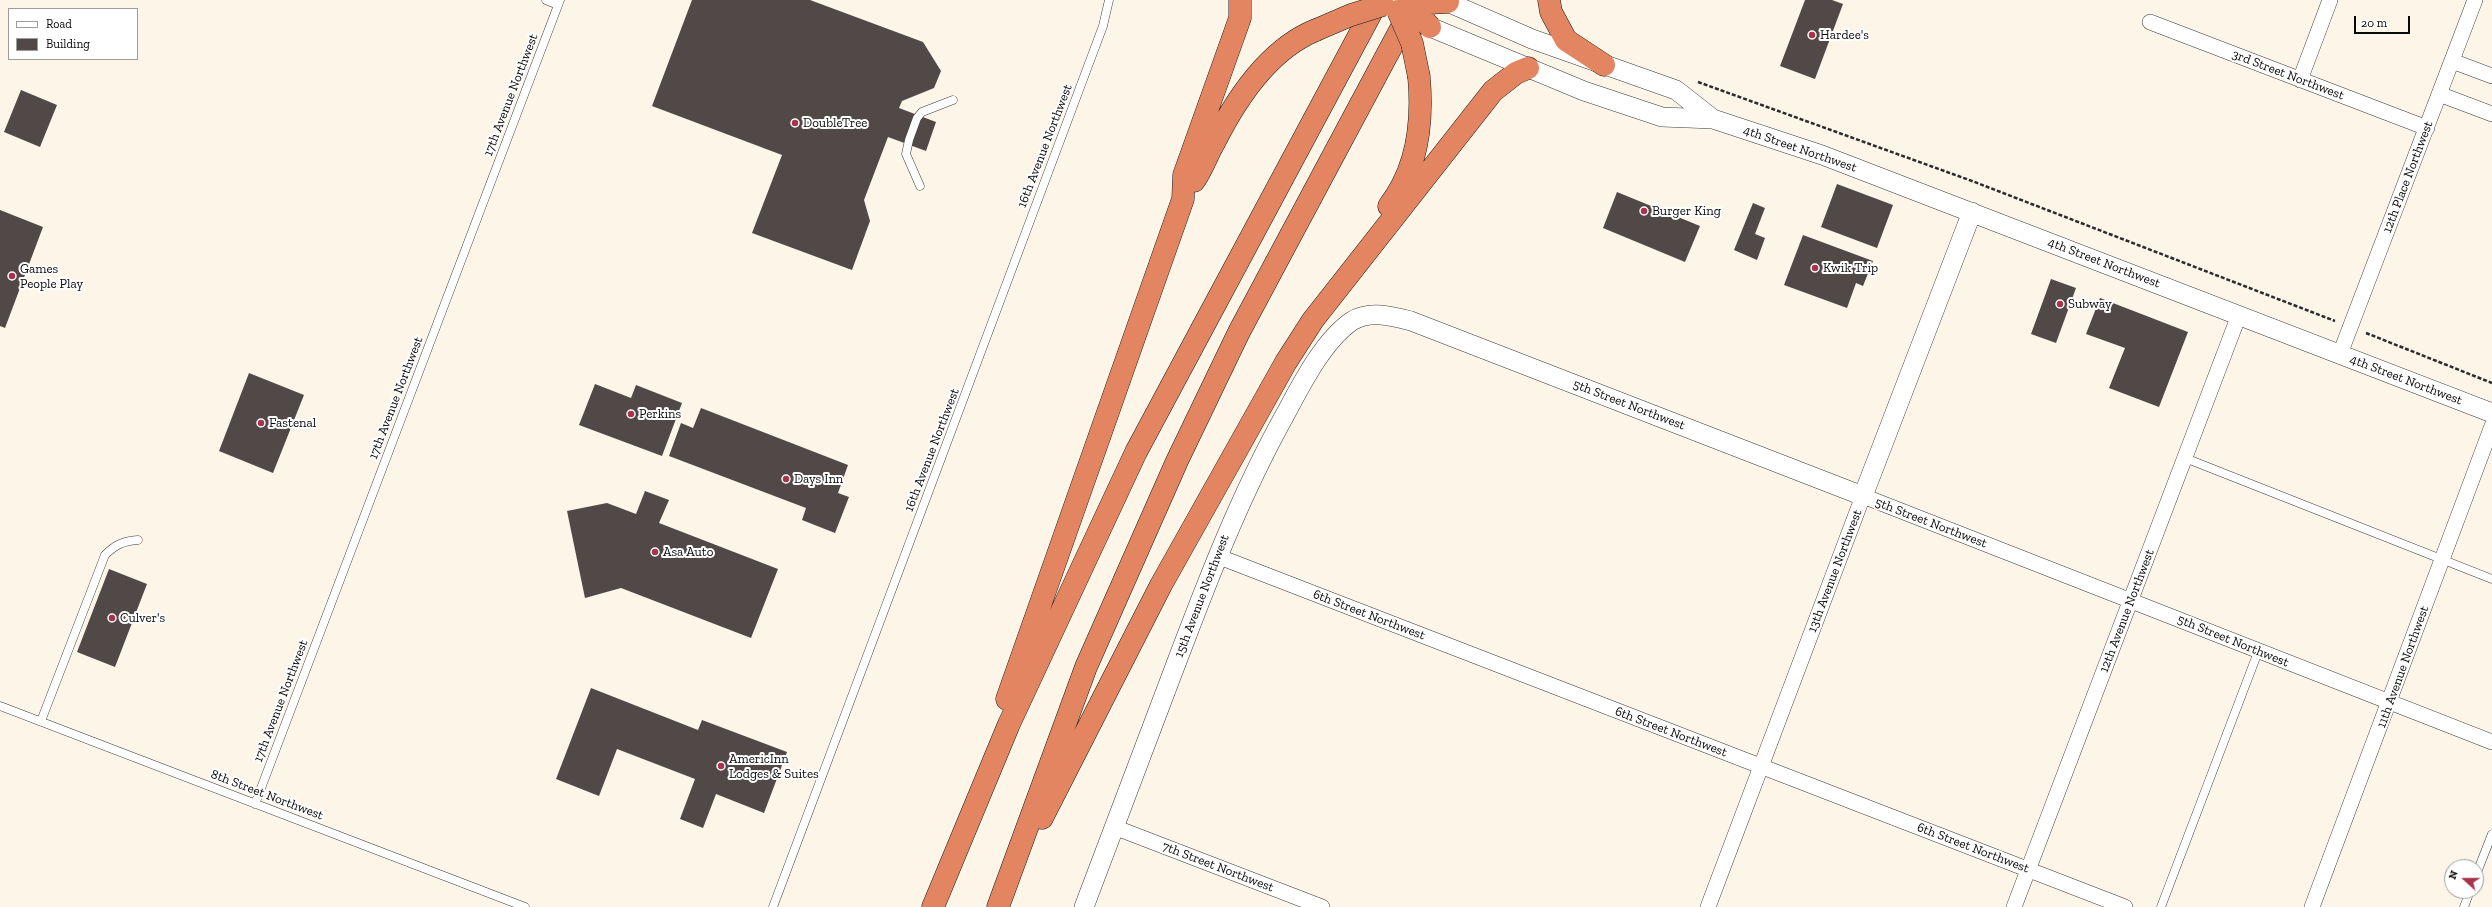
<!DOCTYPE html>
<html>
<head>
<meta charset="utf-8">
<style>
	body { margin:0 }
	#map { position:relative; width:2492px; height:907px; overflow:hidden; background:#fcf5e8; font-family:"Zilla Slab",serif }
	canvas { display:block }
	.legend { position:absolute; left:8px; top:8px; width:130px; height:52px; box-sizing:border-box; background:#fff; border:1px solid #9d9d9d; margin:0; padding:5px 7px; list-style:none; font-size:12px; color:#090909 }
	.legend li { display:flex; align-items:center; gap:8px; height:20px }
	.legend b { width:20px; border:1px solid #9d9d9d }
	.north { position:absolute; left:2444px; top:859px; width:40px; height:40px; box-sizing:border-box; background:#fff; border:1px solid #9d9d9d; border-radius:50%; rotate:291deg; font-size:11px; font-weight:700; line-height:16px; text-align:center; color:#090909 }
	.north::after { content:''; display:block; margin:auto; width:14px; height:18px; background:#a8334d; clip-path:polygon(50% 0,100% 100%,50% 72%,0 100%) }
	.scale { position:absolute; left:2354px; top:16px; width:56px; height:18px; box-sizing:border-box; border:2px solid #090909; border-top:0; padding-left:5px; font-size:12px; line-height:14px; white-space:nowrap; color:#090909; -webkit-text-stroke:3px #fff; paint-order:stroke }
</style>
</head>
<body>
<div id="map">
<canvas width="2492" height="907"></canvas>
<ul class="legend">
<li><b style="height:5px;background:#fff"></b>Road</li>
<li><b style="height:11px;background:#514947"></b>Building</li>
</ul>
<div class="north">N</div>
<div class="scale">20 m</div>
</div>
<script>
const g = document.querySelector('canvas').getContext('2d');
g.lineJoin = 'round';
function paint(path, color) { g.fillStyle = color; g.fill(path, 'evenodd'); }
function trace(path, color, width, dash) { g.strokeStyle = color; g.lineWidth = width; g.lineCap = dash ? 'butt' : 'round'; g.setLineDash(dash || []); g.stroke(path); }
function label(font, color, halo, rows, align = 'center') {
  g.font = font + ' "Zilla Slab",serif'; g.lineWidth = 4; g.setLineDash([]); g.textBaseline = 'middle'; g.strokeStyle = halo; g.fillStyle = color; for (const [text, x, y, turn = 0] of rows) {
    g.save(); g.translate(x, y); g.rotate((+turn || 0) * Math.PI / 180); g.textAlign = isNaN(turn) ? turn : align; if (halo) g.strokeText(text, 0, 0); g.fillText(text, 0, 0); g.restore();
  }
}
const building = new Path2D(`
	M692,0H810L923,42L941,71L934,88L902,101L899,108L936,122L926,151L888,137L864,200L870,221L852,270L752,233L782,155L652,106Z
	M1805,0H1832L1843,4L1815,79L1780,66Z
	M21,90L57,105L40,147L4,132Z
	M1837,184L1893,205L1877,248L1821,227Z
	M1617,192L1700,226L1685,262L1603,228Z
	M1753,203L1765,208L1755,234L1765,238L1757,260L1734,250Z
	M0,210L43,227L5,328L0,326Z
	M1803,235L1873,261L1863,286L1856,283L1847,308L1784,285Z
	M2051,279L2076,288L2056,343L2031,334Z
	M2100,298L2188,332L2159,407L2109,388L2125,348L2086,334Z
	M249,373L304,395L273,473L219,451Z
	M595,384L631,398L636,385L682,403L662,456L579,425Z
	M701,408L848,465L838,493L849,497L835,533L802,520L806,508L669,456L681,423L693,428Z
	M645,491L669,500L659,523L778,569L751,638L621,588L585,598L567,511L607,503L636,514Z
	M109,569L147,584L115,667L77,652Z
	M591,688L698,730L702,720L787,752L764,813L716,794L703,828L680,819L695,779L617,749L599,796L556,779Z`);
const path = new Path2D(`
	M1698,82L1972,181L2335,321
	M2366,333L2492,383`);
const service = new Path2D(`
	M546,0L558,5
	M920,186L906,154L909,140L917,118L922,112L953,100
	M2185,458L2492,579
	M0,706L525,907
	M41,721L105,555C115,545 123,541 138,540
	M255,804L560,0
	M2476,875L2492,834
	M773,907L1103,26L1109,0
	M2161,907L2258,652
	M2464,907L2470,891`);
const minor = new Path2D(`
	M2150,22L2427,128
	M2452,61L2492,76
	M2300,80L2330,0
	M2439,94L2492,114
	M2340,354L2475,0
	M1217,556L2125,907
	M1114,827L1322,907
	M1708,907L1863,496L2492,742
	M2014,907L2239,315
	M2312,907L2492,426`);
const tertiary = new Path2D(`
	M1443,0L1532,39L1676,90L1713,119
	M1430,27L1584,91L1662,117L1713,119L1822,155L2492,413
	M1084,907C1113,830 1142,754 1171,677C1205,587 1239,497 1286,413C1302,383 1324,340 1352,321C1370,310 1392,316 1411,321L1863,496L1972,212`);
const motorway = new Path2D(`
	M1549,0L1551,12L1566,40L1604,65
	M1194,181C1202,170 1207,155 1214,143C1236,99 1269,49 1316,30
	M1389,206C1418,169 1423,122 1419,77
	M1007,699L1183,199L1184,175L1240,18V0
	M1042,818L1161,585L1286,362L1313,320L1493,91L1516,73L1528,68
	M933,907L1009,724L1136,452L1378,0
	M998,907L1086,667L1177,461L1239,332L1411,10`);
const motorwayBridge = new Path2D(`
	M1409,4L1448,2
	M1409,4L1430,27
	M1398,11L1412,43L1419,77
	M1316,30L1351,15L1383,5`);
const markers = [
	[1812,35,4,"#a8334d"],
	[795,123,4,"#a8334d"],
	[1644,211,4,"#a8334d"],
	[1815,268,4,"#a8334d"],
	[12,276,4,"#a8334d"],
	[2060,304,4,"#a8334d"],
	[631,414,4,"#a8334d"],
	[261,423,4,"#a8334d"],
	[786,479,4,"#a8334d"],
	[655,552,4,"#a8334d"],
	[112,618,4,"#a8334d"],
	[721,766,4,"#a8334d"]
];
const poiNames = [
	["Hardee's",1820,35],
	["DoubleTree",803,123],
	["Burger King",1652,211],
	["Kwik Trip",1823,268],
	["Games",20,269],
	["People Play",20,284],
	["Subway",2068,304],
	["Perkins",639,414],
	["Fastenal",269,423],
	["Days Inn",794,479],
	["Asa Auto",663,552],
	["Culver's",120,618],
	["AmericInn",729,759],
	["Lodges & Suites",729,774]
];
const streetNames = [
	["3rd Street Northwest",2288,75,21],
	["17th Avenue Northwest",511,95,-69],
	["16th Avenue Northwest",1045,146,-69],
	["4th Street Northwest",1800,149,19],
	["12th Place Northwest",2408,177,-69],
	["4th Street Northwest",2104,263,21],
	["4th Street Northwest",2406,380,21],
	["17th Avenue Northwest",396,398,-69],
	["5th Street Northwest",1629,405,21],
	["16th Avenue Northwest",932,450,-69],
	["5th Street Northwest",1931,523,21],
	["13th Avenue Northwest",1835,571,-69],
	["15th Avenue Northwest",1202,596,-69],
	["12th Avenue Northwest",2127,611,-69],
	["6th Street Northwest",1369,615,21],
	["5th Street Northwest",2233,641,22],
	["11th Avenue Northwest",2403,667,-70],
	["17th Avenue Northwest",281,701,-69],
	["6th Street Northwest",1671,732,21],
	["8th Street Northwest",267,795,21],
	["6th Street Northwest",1973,848,21],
	["7th Street Northwest",1218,867,21]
];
paint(building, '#514947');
trace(service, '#3c3c3c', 9);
trace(minor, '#3c3c3c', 16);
trace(tertiary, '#3c3c3c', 20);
trace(motorway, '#1a1a1a', 23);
trace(path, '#2b2b2b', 2.5, [4, 2]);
trace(service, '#fff', 8);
trace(minor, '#fff', 15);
trace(tertiary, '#fff', 19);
trace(motorway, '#e38560', 22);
trace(motorwayBridge, '#1a1a1a', 23, []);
trace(motorwayBridge, '#e38560', 22);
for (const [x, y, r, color] of markers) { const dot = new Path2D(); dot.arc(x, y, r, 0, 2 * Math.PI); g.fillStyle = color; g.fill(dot); trace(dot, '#fff', 1.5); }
label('13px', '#090909', '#fff', poiNames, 'left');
label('13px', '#090909', '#fff', streetNames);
</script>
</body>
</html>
